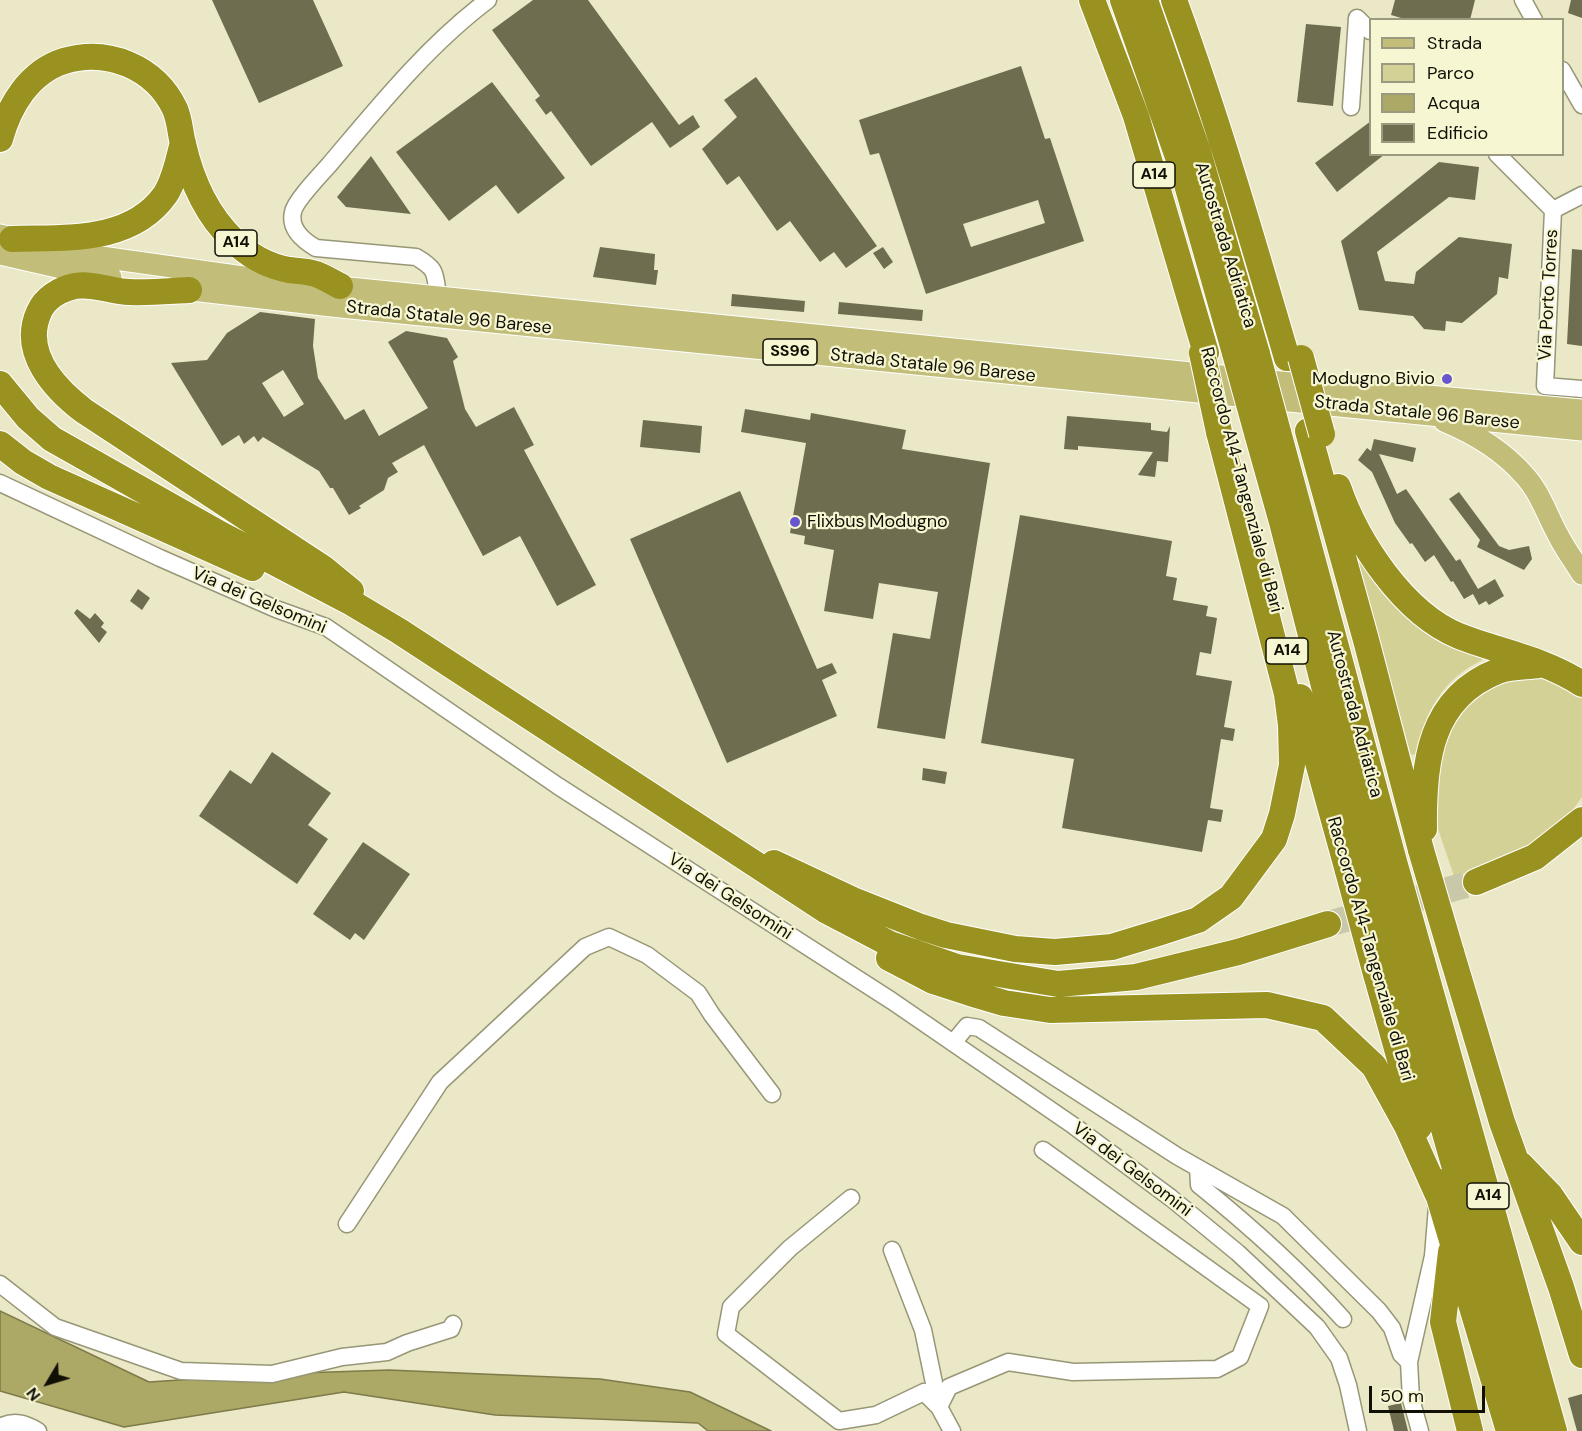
<!DOCTYPE html>
<html>
<head>
<meta charset="utf-8">
<style>
	body { margin:0 }
	#map { position:relative; width:1582px; height:1431px; overflow:hidden; background:#eae8c6; font-family:"DM Sans",sans-serif }
	canvas { display:block }
	.legend { position:absolute; left:1369px; top:18px; width:195px; height:138px; box-sizing:border-box; background:#f7f6d3; border:2px solid #9b9a81; margin:0; padding:8px 10px; list-style:none; font-size:18px; color:#111005 }
	.legend li { display:flex; align-items:center; gap:12px; height:30px }
	.legend b { width:30px; border:2px solid #9b9a81 }
	.north { position:absolute; left:18px; top:1353px; width:60px; height:60px; -webkit-text-stroke:4px #f7f6d3; paint-order:stroke; rotate:232deg; font-size:16px; font-weight:700; line-height:24px; text-align:center; color:#111005 }
	.north::after { content:''; display:block; margin:auto; width:21px; height:27px; background:#111005; clip-path:polygon(50% 0,100% 100%,50% 72%,0 100%) }
	.scale { position:absolute; left:1369px; top:1386px; width:116px; height:27px; box-sizing:border-box; border:3px solid #111005; border-top:0; padding-left:8px; font-size:18px; line-height:21px; white-space:nowrap; color:#111005; -webkit-text-stroke:4px #f7f6d3; paint-order:stroke }
</style>
</head>
<body>
<div id="map">
<canvas width="1582" height="1431"></canvas>
<ul class="legend">
<li><b style="height:8px;background:#c2be79"></b>Strada</li>
<li><b style="height:16px;background:#d4d197"></b>Parco</li>
<li><b style="height:16px;background:#aca866"></b>Acqua</li>
<li><b style="height:16px;background:#6f6d4f"></b>Edificio</li>
</ul>
<div class="north">N</div>
<div class="scale">50 m</div>
</div>
<script>
const g = document.querySelector('canvas').getContext('2d');
g.lineJoin = 'round';
function paint(path, color) { g.fillStyle = color; g.fill(path, 'evenodd'); }
function trace(path, color, width, dash) { g.strokeStyle = color; g.lineWidth = width; g.lineCap = dash ? 'butt' : 'round'; g.setLineDash(dash || []); g.stroke(path); }
function label(font, color, halo, rows, align = 'center') {
  g.font = font + ' "DM Sans",sans-serif'; g.lineWidth = 4.5; g.setLineDash([]); g.textBaseline = 'middle'; g.strokeStyle = halo; g.fillStyle = color; for (const [text, x, y, turn = 0] of rows) {
    g.save(); g.translate(x, y); g.rotate((+turn || 0) * Math.PI / 180); g.textAlign = isNaN(turn) ? turn : align; if (halo) g.strokeText(text, 0, 0); g.fillText(text, 0, 0); g.restore();
  }
}
const green = new Path2D(`
	M1358,554L1482,653V660C1442,680 1425,711 1417,754L1411,755L1357,571Z
	M1513,672L1561,680L1582,698V797L1572,811L1553,831L1524,851L1487,868L1454,876L1434,817L1431,785L1447,720L1462,701Z`);
const water = new Path2D(`
	M0,1311L149,1382L272,1374L389,1370L600,1379L690,1392L771,1431H708L698,1423L495,1415L344,1392L124,1427L0,1391Z`);
const building = new Path2D(`
	M212,0H313L343,66L259,103Z
	M533,0H588L679,125L693,115L700,127L670,148L652,122L591,166L551,111L546,115L535,100L540,96L492,30Z
	M1395,0H1475L1470,20H1408L1391,15Z
	M1571,0H1582V18L1568,13Z
	M1306,24L1341,27L1333,106L1297,102Z
	M1021,66L1045,139L1050,138L1084,241L926,294L879,153L870,155L859,120ZM1038,200L1045,223L971,247L963,224Z
	M756,77L877,246L846,268L834,252L820,262L790,221L777,231L739,176L727,185L702,149L737,117L724,100Z
	M492,82L565,178L518,214L496,185L449,221L396,152Z
	M1371,121V154H1385L1337,192L1315,163Z
	M371,156L411,214L346,207L337,197Z
	M1439,162L1479,167L1475,200L1449,197L1377,252L1385,281L1414,284L1416,272L1459,237L1512,244L1508,279L1499,277L1497,294L1462,323L1446,321L1445,331L1424,329L1413,316L1359,310L1341,241Z
	M600,247L655,254L654,270H658L656,285L593,277Z
	M883,247L893,262L884,269L873,253Z
	M1572,249L1582,250V346L1567,344Z
	M732,294L805,301L804,312L731,306Z
	M839,302L923,310L922,321L838,314Z
	M260,312L315,319L313,346L318,378L345,420L364,409L379,436L428,408L388,342L406,331L447,338L458,357L453,361L465,409L476,427L514,407L534,445L524,450L596,585L557,606L520,536L483,556L424,445L392,463L398,472L388,478L384,490L359,506L361,508L349,515L333,488H330L319,471L263,437L258,442L254,436L244,444L239,435L222,446L171,363L207,360L227,333ZM283,370L304,404L284,417L262,383Z
	M745,409L810,420L811,413L906,430L902,449L990,463L945,739L877,728L893,633L930,639L938,592L879,583L873,619L824,611L834,550L804,544L805,536L790,533L806,443L741,432Z
	M1067,416L1151,423V430L1167,432L1170,426L1168,462L1157,461L1155,477L1138,475L1153,452L1078,446V450L1064,449Z
	M643,420L702,426L700,453L640,447Z
	M1374,439L1416,448L1413,462L1379,454L1397,494L1406,489L1456,561L1460,559L1478,589L1495,579L1504,596L1489,605L1486,601L1479,605L1473,594L1464,599L1453,581L1451,582L1434,555L1425,562L1412,543L1410,544L1395,523L1372,472L1358,460L1367,448L1371,451Z
	M740,491L817,669L832,663L837,673L822,680L837,716L727,763L630,539Z
	M1459,492L1499,546L1509,550L1529,546L1532,559L1524,570L1477,547L1480,540L1449,499Z
	M1020,515L1172,541L1166,576L1177,578L1173,600L1208,606L1206,616L1217,618L1211,654L1200,652L1196,675L1232,681L1224,727L1235,729L1233,741L1221,739L1210,808L1223,810L1221,822L1208,820L1202,852L1062,828L1074,759L981,743Z
	M138,589L150,598L142,610L130,601Z
	M77,609L90,619L95,613L104,623L101,627L107,632L99,643L74,613Z
	M272,752L331,793L308,825L328,839L297,884L199,816L230,770L251,784Z
	M923,768L947,772L945,784L922,780Z
	M363,842L410,874L364,940L355,933L350,940L313,914Z
	M1582,1394V1431H1577L1568,1398Z
	M1401,1403L1408,1431H1394L1388,1406Z`);
const highwayTunnel = new Path2D(`
	M1328,924L1476,882`);
const minor = new Path2D(`
	M1523,0L1534,20
	M1562,70L1582,105
	M1351,107L1357,18L1370,31
	M1497,154L1553,210L1545,386L1582,389
	M1553,210L1582,195
	M438,297C435,273 437,269 416,257L316,248C304,241 289,229 293,212C295,201 321,174 329,165C378,107 427,46 488,0
	M0,483L160,558L276,609L326,627L558,786L892,1001L1074,1126L1171,1198L1238,1253L1317,1327L1339,1358L1348,1385L1358,1431
	M953,1043L967,1026L979,1028L1177,1156L1283,1216L1379,1311L1392,1328L1401,1354L1409,1362
	M1198,1168L1199,1185C1250,1226 1299,1270 1343,1319
	M851,1198L790,1248L731,1307L726,1334L839,1421L876,1415L924,1392L939,1407L949,1387L1008,1362L1073,1372L1217,1369L1240,1357L1260,1306L1043,1150
	M347,1224L440,1082L585,947L609,937L647,955L698,993L712,1015L772,1094
	M892,1250L923,1330L939,1407L952,1431
	M0,1284L55,1327L181,1371L272,1374L342,1357L387,1352L407,1343L451,1329L453,1324
	M0,1427C14,1420 25,1423 38,1431
	M1420,1431L1411,1399L1409,1362L1433,1256L1437,1207`);
const major = new Path2D(`
	M0,235L94,256L250,278L1340,388L1582,410
	M0,254L70,270L111,277
	M174,288L341,307L1582,430
	M1444,421C1473,433 1503,451 1524,475C1540,492 1547,515 1558,535C1565,549 1574,561 1582,574`);
const highway = new Path2D(`
	M1092,0L1136,116L1206,353
	M1123,0L1184,174L1235,353
	M1145,0L1197,149L1257,354
	M1174,0C1217,118 1252,238 1287,358
	M0,139C9,106 29,72 64,61C108,48 155,67 175,109C180,121 180,132 183,144C191,179 207,215 233,240C248,255 268,266 289,270C297,271 307,271 316,274C324,277 332,282 340,286
	M12,239C64,237 130,244 165,195C175,180 178,160 183,143
	M189,290C169,291 149,293 129,292C111,291 92,283 75,286C60,289 45,298 39,312C21,352 54,388 84,411L323,568L351,591
	M0,384L28,418L52,439L222,535L352,603L399,631L827,911L890,944L957,967L1058,984L1136,977L1238,952L1328,924
	M1308,431L1366,640L1421,850
	M1278,432L1393,858
	M1257,433L1282,522L1370,865
	M0,444L23,462L49,477L252,568
	M1338,487C1357,542 1403,613 1459,636C1500,652 1544,659 1582,684
	M1300,697L1348,871
	M1424,829C1423,763 1429,698 1498,671C1511,666 1527,667 1539,665
	M774,863L853,900L921,927L946,935L1015,949L1055,952L1112,947L1161,932L1198,920L1231,897L1274,839L1282,814L1292,765L1291,725L1287,694L1219,432
	M1476,882L1535,857L1582,820
	M1451,952L1502,1122L1561,1287L1582,1355
	M889,958L933,981L970,993L1004,1003L1050,1010L1267,1005L1323,1018L1374,1066L1407,1126L1438,1195
	M1422,961L1554,1431
	M1398,968L1530,1431
	M1376,974L1419,1127
	M1521,1165L1550,1195L1582,1242
	M1434,1180L1509,1431
	M1451,1252L1443,1322L1470,1431`);
const highwayBridge = new Path2D(`
	M1202,353L1219,432
	M1235,353L1257,433
	M1257,354L1278,432
	M1301,358L1322,434
	M1421,850L1451,952
	M1393,858L1422,961
	M1370,865L1398,968
	M1348,871L1376,974`);
const markers = [
	[1447,379,6,"#6856cf"],
	[795,522,6,"#6856cf"]
];
const shields = [
	[1154,175,42],
	[236,243,42],
	[790,352,54],
	[1287,651,42],
	[1488,1196,42]
];
const shieldNames = [
	["A14",1154,175],
	["A14",236,243],
	["SS96",790,352],
	["A14",1287,651],
	["A14",1488,1196]
];
const streetNames = [
	["Autostrada Adriatica",1225,245,73],
	["Via Porto Torres",1549,295,-87],
	["Strada Statale 96 Barese",449,318,6],
	["Strada Statale 96 Barese",933,366,6],
	["Strada Statale 96 Barese",1417,413,6],
	["Raccordo A14-Tangenziale di Bari",1241,480,75],
	["Via dei Gelsomini",259,601,23],
	["Autostrada Adriatica",1354,714,75],
	["Via dei Gelsomini",730,897,33],
	["Raccordo A14-Tangenziale di Bari",1370,949,74],
	["Via dei Gelsomini",1132,1170,37]
];
const poiNames = [
	["Modugno Bivio",1435,379],
	["Flixbus Modugno",807,522,"left"]
];
paint(green, '#d4d197');
paint(water, '#aca866');
trace(water, '#7e7a49', 1.5);
paint(building, '#6f6d4f');
trace(highwayTunnel, '#c9c8a9', 26, [26, 13]);
trace(minor, '#979676', 19);
trace(major, '#fff', 23);
trace(highway, '#fff', 28);
trace(minor, '#fff', 16);
trace(major, '#c2be79', 21);
trace(highway, '#9a9220', 26);
trace(highwayBridge, '#fff', 28, []);
trace(highwayBridge, '#9a9220', 26);
for (const [x, y, r, color] of markers) { const dot = new Path2D(); dot.arc(x, y, r, 0, 2 * Math.PI); g.fillStyle = color; g.fill(dot); trace(dot, '#f7f6d3', 2); }
for (const [x, y, w] of shields) { const box = new Path2D(); box.roundRect(x - w / 2, y - 13, w, 26, 4.5); g.fillStyle = '#f7f6d3'; g.fill(box); trace(box, '#111005', 1.5); }
label('bold 16px', '#111005', null, shieldNames);
label('18px', '#111005', '#f7f6d3', streetNames);
label('18px', '#111005', '#f7f6d3', poiNames, 'right');
</script>
</body>
</html>
